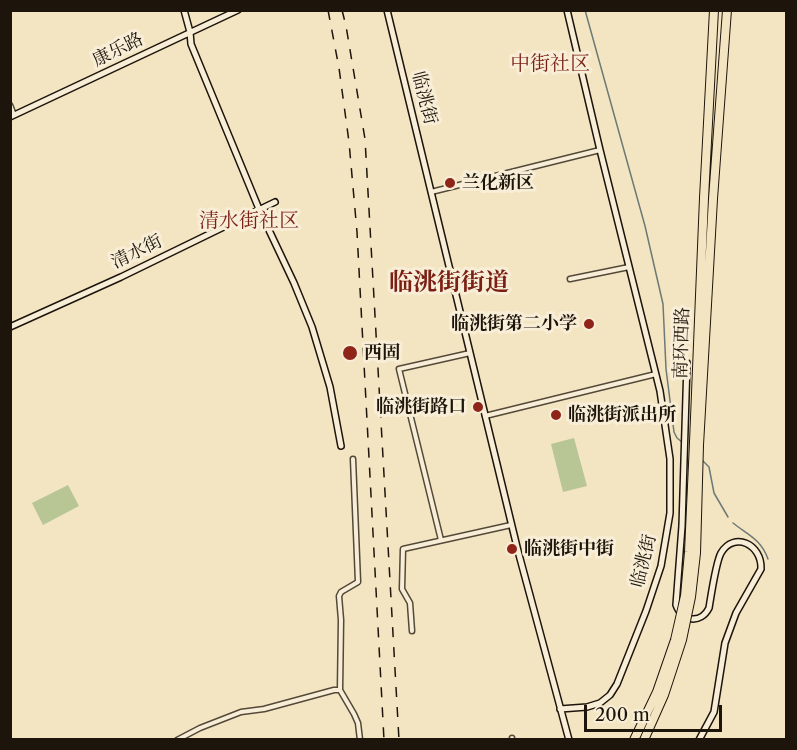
<!DOCTYPE html>
<html>
<head>
<meta charset="utf-8">
<style>
	body { margin:0 }
	#map { position:relative; width:797px; height:750px; overflow:hidden; background:#f4e5c2; font-family:"Libre Caslon Text",serif }
	canvas { display:block }
	.frame { position:absolute; inset:0; border:12px solid #1d150b; pointer-events:none }
	.scale { position:absolute; left:584px; top:705px; width:138px; height:27px; box-sizing:border-box; border:3px solid #1d150b; border-top:0; padding-left:8px; font-size:18px; line-height:21px; white-space:nowrap; color:#1d150b; -webkit-text-stroke:4px #f8eed7; paint-order:stroke }
</style>
</head>
<body>
<div id="map">
<canvas width="797" height="750"></canvas>
<div class="frame"></div>
<div class="scale">200 m</div>
</div>
<script>
const g = document.querySelector('canvas').getContext('2d');
g.lineJoin = 'round';
function paint(path, color) { g.fillStyle = color; g.fill(path, 'evenodd'); }
function trace(path, color, width, dash) { g.strokeStyle = color; g.lineWidth = width; g.lineCap = dash ? 'butt' : 'round'; g.setLineDash(dash || []); g.stroke(path); }
function label(font, color, halo, rows, align = 'center') {
  g.font = font + ' "Libre Caslon Text","Noto Serif SC",serif'; g.lineWidth = 6; g.setLineDash([]); g.textBaseline = 'middle'; g.strokeStyle = halo; g.fillStyle = color; for (const [text, x, y, turn = 0] of rows) {
    g.save(); g.translate(x, y); g.rotate((+turn || 0) * Math.PI / 180); g.textAlign = isNaN(turn) ? turn : align; if (halo) g.strokeText(text, 0, 0); g.fillText(text, 0, 0); g.restore();
  }
}
const green = new Path2D(`
	M574,438L587,486L563,492L551,444Z
	M68,485L79,506L43,525L32,503Z`);
const stream = new Path2D(`
	M585,10L645,226L663,304L666,369L674,432L677,438L682,442
	M701,459L709,467L714,493L728,517
	M733,523C748,535 761,539 768,559`);
const street = new Path2D(`
	M10,105L14,115
	M431,192L600,150
	M570,279L629,267
	M485,416L656,374
	M353,459L358,582L341,592L339,596L341,620L340,690L354,714L358,723L360,740
	M441,540L399,369L470,353
	M412,631L410,603L402,589L403,549L511,525
	M512,738V740
	M177,740L200,728L241,712L264,709L334,690H340`);
const secondary = new Path2D(`
	M184,10L190,32L191,44L259,209L294,283L312,327L330,387L341,446
	M387,10L518,551L569,740
	M10,117L238,10
	M10,327L121,277L275,202
	M687,363L682,526L676,605C682,622 701,624 709,608C711,596 716,562 721,553C734,531 762,544 761,569L736,613L725,643L714,712L699,740
	M560,709L587,707L600,703L610,695L617,684L646,611L661,566L670,513V459L660,391L600,150L567,10`);
const highway = new Path2D(`
	M694,442L704,198L714,10
	M699,445L713,199L727,10`);
const rail = new Path2D(`
	M328,10L339,68L349,142L357,232L384,740
	M342,10L346,26L365,139L399,740`);
const highwayBridge = new Path2D(`
	M634,740L657,692L675,640L685,596L689,552L694,442
	M644,740L664,695L682,640L691,597L696,553L699,445`);
const markers = [
	[450,183,6,"#8f2418"],
	[589,324,6,"#8f2418"],
	[350,353,8,"#8f2418"],
	[478,407,6,"#8f2418"],
	[556,415,6,"#8f2418"],
	[512,549,6,"#8f2418"]
];
const streetNames = [
	["康乐路",118,50,-26],
	["临洮街",424,98,76],
	["清水街",137,252,-26],
	["南环西路",682,343,-88],
	["临洮街",644,561,-76]
];
const poiNames = [
	["兰化新区",462,183],
	["临洮街第二小学",577,324,"right"],
	["西固",364,353],
	["临洮街路口",466,407,"right"],
	["临洮街派出所",568,415],
	["临洮街中街",524,549]
];
const neighbourhoodNames = [
	["中街社区",550,64],
	["清水街社区",249,221]
];
const districtNames = [
	["临洮街街道",449,283]
];
paint(green, '#b8c595');
trace(stream, '#6c7976', 1.5);
trace(street, '#534939', 7);
trace(secondary, '#1d150b', 8);
trace(highway, '#1d150b', 10);
trace(street, '#f8eed7', 4);
trace(secondary, '#f8eed7', 5);
trace(highway, '#f4e5c2', 8);
trace(rail, '#1d150b', 1.5, [10, 10]);
trace(highwayBridge, '#1d150b', 10, []);
trace(highwayBridge, '#f4e5c2', 8);
for (const [x, y, r, color] of markers) { const dot = new Path2D(); dot.arc(x, y, r, 0, 2 * Math.PI); g.fillStyle = color; g.fill(dot); trace(dot, '#f8eed7', 2); }
label('18px', '#1d150b', '#f8eed7', streetNames);
label('bold 18px', '#1d150b', '#f8eed7', poiNames, 'left');
label('20px', '#7a1f14', '#f8eed7', neighbourhoodNames);
label('bold 24px', '#7a1f14', '#f8eed7', districtNames);
</script>
</body>
</html>
